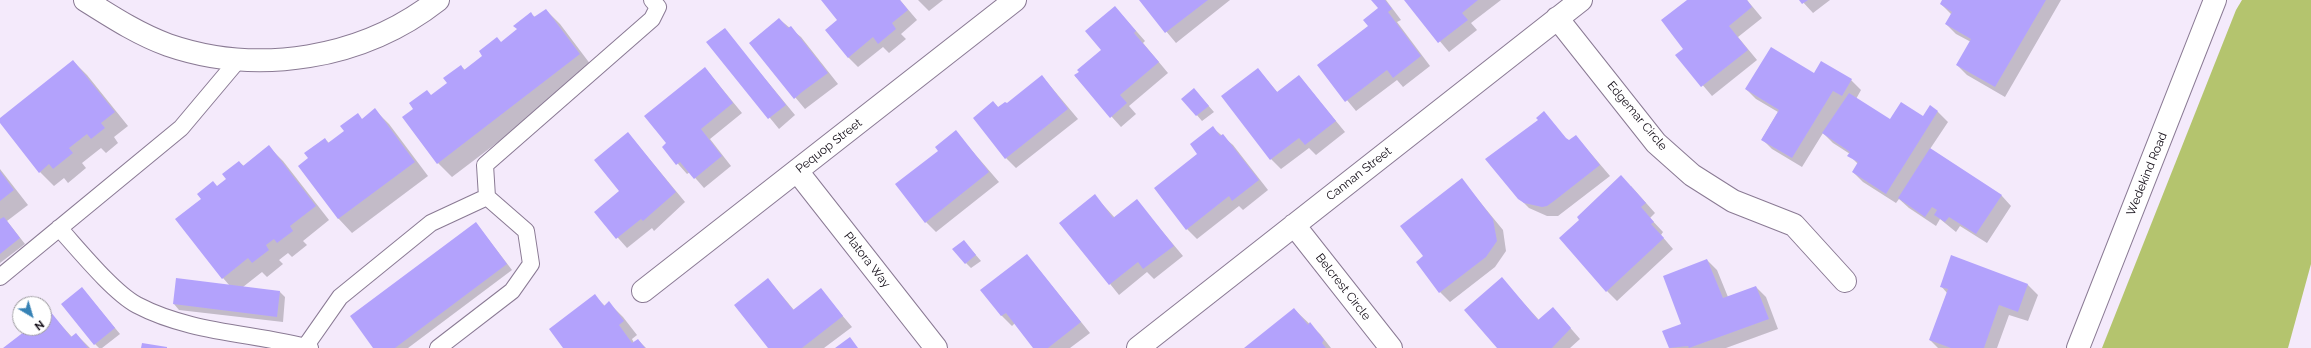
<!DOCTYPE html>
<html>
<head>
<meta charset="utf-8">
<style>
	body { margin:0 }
	#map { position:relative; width:2311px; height:348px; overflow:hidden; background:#f4eafb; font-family:Raleway,sans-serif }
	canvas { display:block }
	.north { position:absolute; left:12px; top:296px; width:40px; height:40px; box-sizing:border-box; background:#fff; border:1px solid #9f9da1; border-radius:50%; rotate:142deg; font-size:11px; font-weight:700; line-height:16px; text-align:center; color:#100a14 }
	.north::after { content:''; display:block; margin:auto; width:14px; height:18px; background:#3682b5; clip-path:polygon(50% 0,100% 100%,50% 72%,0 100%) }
</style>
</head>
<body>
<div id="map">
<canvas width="2311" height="348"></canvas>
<div class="north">N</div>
</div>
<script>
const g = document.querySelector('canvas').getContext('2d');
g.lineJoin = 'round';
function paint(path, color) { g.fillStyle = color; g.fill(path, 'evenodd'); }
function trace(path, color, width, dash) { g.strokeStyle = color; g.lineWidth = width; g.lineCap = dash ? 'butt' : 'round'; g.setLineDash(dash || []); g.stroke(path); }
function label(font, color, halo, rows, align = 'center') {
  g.font = font + ' Raleway,sans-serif'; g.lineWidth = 3; g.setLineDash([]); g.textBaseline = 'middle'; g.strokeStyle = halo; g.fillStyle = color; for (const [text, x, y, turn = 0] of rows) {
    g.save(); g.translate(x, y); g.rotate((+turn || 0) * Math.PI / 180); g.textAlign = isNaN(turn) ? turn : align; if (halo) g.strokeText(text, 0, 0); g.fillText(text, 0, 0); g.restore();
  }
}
const green = new Path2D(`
	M2242,0H2311V264L2288,348H2102L2236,10Z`);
const shadow = new Path2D(`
	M822,0H900L917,20L901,34L906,39L889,53L883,47L858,67L848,57L838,20Z
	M918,0H943L929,11Z
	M1140,0H1230L1176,43Z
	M1373,0H1386L1401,20L1397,22L1430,66L1403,87L1397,80L1356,111L1318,65L1369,26L1379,8Z
	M1405,0H1501L1471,23L1477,30L1449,52Z
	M1688,0H1747L1762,18L1738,37L1757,60L1712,96L1677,55L1685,49Z
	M1801,0H1830L1813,13Z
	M1944,0H2061L2005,97L1967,75L1957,65L1971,42L1956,34L1946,24L1952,15L1941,4Z
	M1115,7L1145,41L1143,43L1168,73L1129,106L1136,114L1121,127L1075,76L1102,50Z
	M546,10L560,24L594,69L452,177L438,163L431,96L448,83L461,66L465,70L518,30L530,13L535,17Z
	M779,19L801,37L838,84L805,109L750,43Z
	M724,29L795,115L779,129L708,42Z
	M73,61L87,75L128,126L114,137L118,143L106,153L101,148L82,163L86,168L68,183L64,178L54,186L40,172L0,120Z
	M705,68L742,113L710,139L731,166L704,188L690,172L687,174L663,147L668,143Z
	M1258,69L1278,93L1299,76L1345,132L1316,155L1309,148L1281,169L1271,159Z
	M1814,75L1851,80L1861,90L1856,99L1890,121L1923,118L1930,107L1938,112L1948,122L1930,149L2002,196L2011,206L1987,243L1960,226L1956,232L1940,219L1936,226L1909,208L1899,199L1896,203L1863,182L1853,172L1858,164L1849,155L1850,154L1833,143L1823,133L1802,167L1772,149L1762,139L1778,112L1756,99L1746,89Z
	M1042,76L1078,119L1016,168L1006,158L993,102L999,108L1007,104Z
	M1194,89L1214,112L1202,121L1183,99Z
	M375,110L389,124L428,176L352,233L338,218L310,159L325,139L329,143Z
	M1544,113L1569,142L1576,136L1610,176L1558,216H1547L1529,208L1519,198L1539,120Z
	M1213,128L1233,145L1268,190L1243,210L1239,206L1197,239L1187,229L1199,154Z
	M956,132L999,182L936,232L926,222Z
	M628,133L685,202L654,231L652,228L627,248L595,212L621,191Z
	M269,147L283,161L329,220L303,241L307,245L292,257L288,253L279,260L283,264L267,277L262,272L243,287L280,292L285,297L283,322L179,310L174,304L230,286L223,278L218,187L228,179L239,162L244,166Z
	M0,169L28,205L7,221L25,244L0,263Z
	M1462,180L1503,230L1506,251L1495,267L1450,302L1440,292L1425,256Z
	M1631,186L1655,213L1650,218L1663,232L1661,235L1673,249L1617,301L1607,291Z
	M1095,196L1115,218L1137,201L1183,256L1154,279L1147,272L1119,295L1061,223Z
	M476,223L512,270L408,348H375Z
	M969,247L981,261L971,268L966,263Z
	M1027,255L1090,333L1070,348H1034L1015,323L1012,326L1002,316L982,290Z
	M1952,256L2028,285L2038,295L2028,321L2009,315L1997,348H1938L1930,340L1947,293L1941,286Z
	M1707,260L1717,270L1728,297L1756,287L1766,297L1778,329L1726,348H1670L1664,332L1683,324Z
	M768,279L794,310L821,290L852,327L824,348H770Z
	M1502,279L1539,320L1553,308L1580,339L1570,348H1498Z
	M87,294L120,334L102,348H99L95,344Z
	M595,296L605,306L609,303L623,317L637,335L632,339L634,343L638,340L646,348H564Z
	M1294,309L1320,334L1331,348H1246Z
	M50,313L72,337L76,334L90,348H5L30,328H44V317Z`);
const building = new Path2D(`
	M821,0H900L908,10L892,23L896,29L878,44L873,37L848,58L825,30L837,20Z
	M1139,0H1208L1165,33Z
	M1371,0H1385L1392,9L1388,12L1421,56L1393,78L1387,70L1345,102L1317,65L1368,26L1363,20L1378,8Z
	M1404,0H1478L1462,13L1468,20L1438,43Z
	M1687,0H1747L1752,7L1729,26L1748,50L1701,87L1675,55L1683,49L1661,20Z
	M1799,0H1808L1802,4Z
	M1942,0H2046L1995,87L1956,65L1971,39L1945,24L1952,12L1940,4Z
	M1115,6L1136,31L1134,33L1159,62L1120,95L1127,103L1110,118L1074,75L1079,72L1077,70L1101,50L1085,31Z
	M546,9L580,54L437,164L402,117L413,109L409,103L427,90L431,95L447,83L443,78L461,65L464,70L482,56L479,51L497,37L501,42L517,29L513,26L531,12L534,17Z
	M779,18L788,28L791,26L828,73L802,92L794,99L749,43Z
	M725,28L786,105L768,119L706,42Z
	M1771,47L1814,73L1821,61L1852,79L1842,96L1833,91L1792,158L1761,140L1779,110L1745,89Z
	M73,60L115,112L101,123L105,128L91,139L87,134L69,148L73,153L53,169L49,164L39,173L0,123V118Z
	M705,67L733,103L701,129L722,156L694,179L680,162L676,165L662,147L666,143L644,116Z
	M1258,68L1277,92L1299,75L1336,121L1305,145L1299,138L1270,160L1221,96Z
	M1042,75L1068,109L1005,159L973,118L993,101L998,107L1005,102L1007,103Z
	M1194,88L1209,106L1196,116L1181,99Z
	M1849,93L1890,119L1901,102L1923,116L1930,105L1938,111L1886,194L1852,172L1858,162L1847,156L1850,152L1822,133Z
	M375,108L415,162L338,219L298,166L308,158L304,153L325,138L328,143L344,131L340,126L358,113L362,119Z
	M1544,111L1566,138L1569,140L1576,135L1600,165L1554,201L1547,206L1542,207L1524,203L1518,199L1485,159L1538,120L1536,118Z
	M1213,126L1220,136L1223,134L1259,180L1232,201L1229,196L1186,230L1154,188L1197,154L1190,144Z
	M956,130L989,172L925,223L895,184L938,151L935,147Z
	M628,132L676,192L643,221L641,219L616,239L594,212L619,191L594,160Z
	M269,145L316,206L290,226L293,231L277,243L274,239L266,245L269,250L252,263L248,258L222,279L175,219L201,199L197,194L213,181L217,186L226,179L222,174L239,161L243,166Z
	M1930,148L2002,195L1976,234L1949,217L1945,222L1934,215L1937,210L1932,207L1925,217L1898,198Z
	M0,171L14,190L0,201Z
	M1621,175L1646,203L1641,207L1654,222L1651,224L1664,238L1606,292L1559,238L1579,220L1577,217Z
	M1462,178L1493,219L1497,241L1486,257L1439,293L1416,262L1423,256L1400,226Z
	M1095,194L1113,218L1137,199L1174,246L1143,269L1138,262L1109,285L1059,223Z
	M4,217L20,238L0,254V219Z
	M476,222L507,264L395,348H373L350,316Z
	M964,240L976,255L965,264L952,249Z
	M1027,254L1081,322L1048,348H1033L1006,313L1001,316L980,290Z
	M1951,255L2028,284L2018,312L1999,305L1984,348H1951L1929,340L1948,289L1940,287Z
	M1707,259L1723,298L1756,286L1769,319L1689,348L1688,346L1669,348L1662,331L1681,324L1663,276Z
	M1502,277L1538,320L1553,307L1571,328L1552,348H1497L1464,310Z
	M176,278L280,291L277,317L173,304Z
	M768,278L793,310L821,288L843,316L802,348H768L734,305Z
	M82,287L115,328L94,345L61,304Z
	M595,294L604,306L609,301L624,321L619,325L632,343L638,339L645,348H563L549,329Z
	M1294,308L1308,325L1310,322L1324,340L1322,343L1326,348H1244Z
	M50,311L71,337L76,333L88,348H3L29,328H44V316Z
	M850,337L858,348H835Z
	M142,343L167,347V348H141Z`);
const lane = new Path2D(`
	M487,197L485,165L652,19L658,7L652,0
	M59,228C79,250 113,292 137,305C190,333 253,333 310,348
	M0,277L181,128L239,59
	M305,347L340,297L431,223L487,197L526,231L531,264L512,291L438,348`);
const street = new Path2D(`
	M1557,18L1656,143L1692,175L1733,201L1794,225L1845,281
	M797,171L936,348
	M1294,225L1391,348
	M643,291L1015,0
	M1138,348L1581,0`);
const secondary = new Path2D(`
	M85,0C112,17 138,34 168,45C258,76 363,59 438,0
	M2078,348L2215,0`);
const streetNames = [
	["Edgemar Circle",1637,116,50],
	["Pequop Street",829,146,-38],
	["Cannan Street",1359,174,-38],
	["Wedekind Road",2147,174,-68],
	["Platora Way",867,260,52],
	["Belcrest Circle",1343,287,52]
];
paint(green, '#b4c46e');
paint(shadow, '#0003');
paint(building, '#b3a2fc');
trace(lane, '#8a7a94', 18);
trace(street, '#8a7a94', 24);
trace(secondary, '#8a7a94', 24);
trace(lane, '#fff', 16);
trace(street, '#fff', 22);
trace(secondary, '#fff', 22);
label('12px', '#100a14', '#fff', streetNames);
</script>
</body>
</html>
